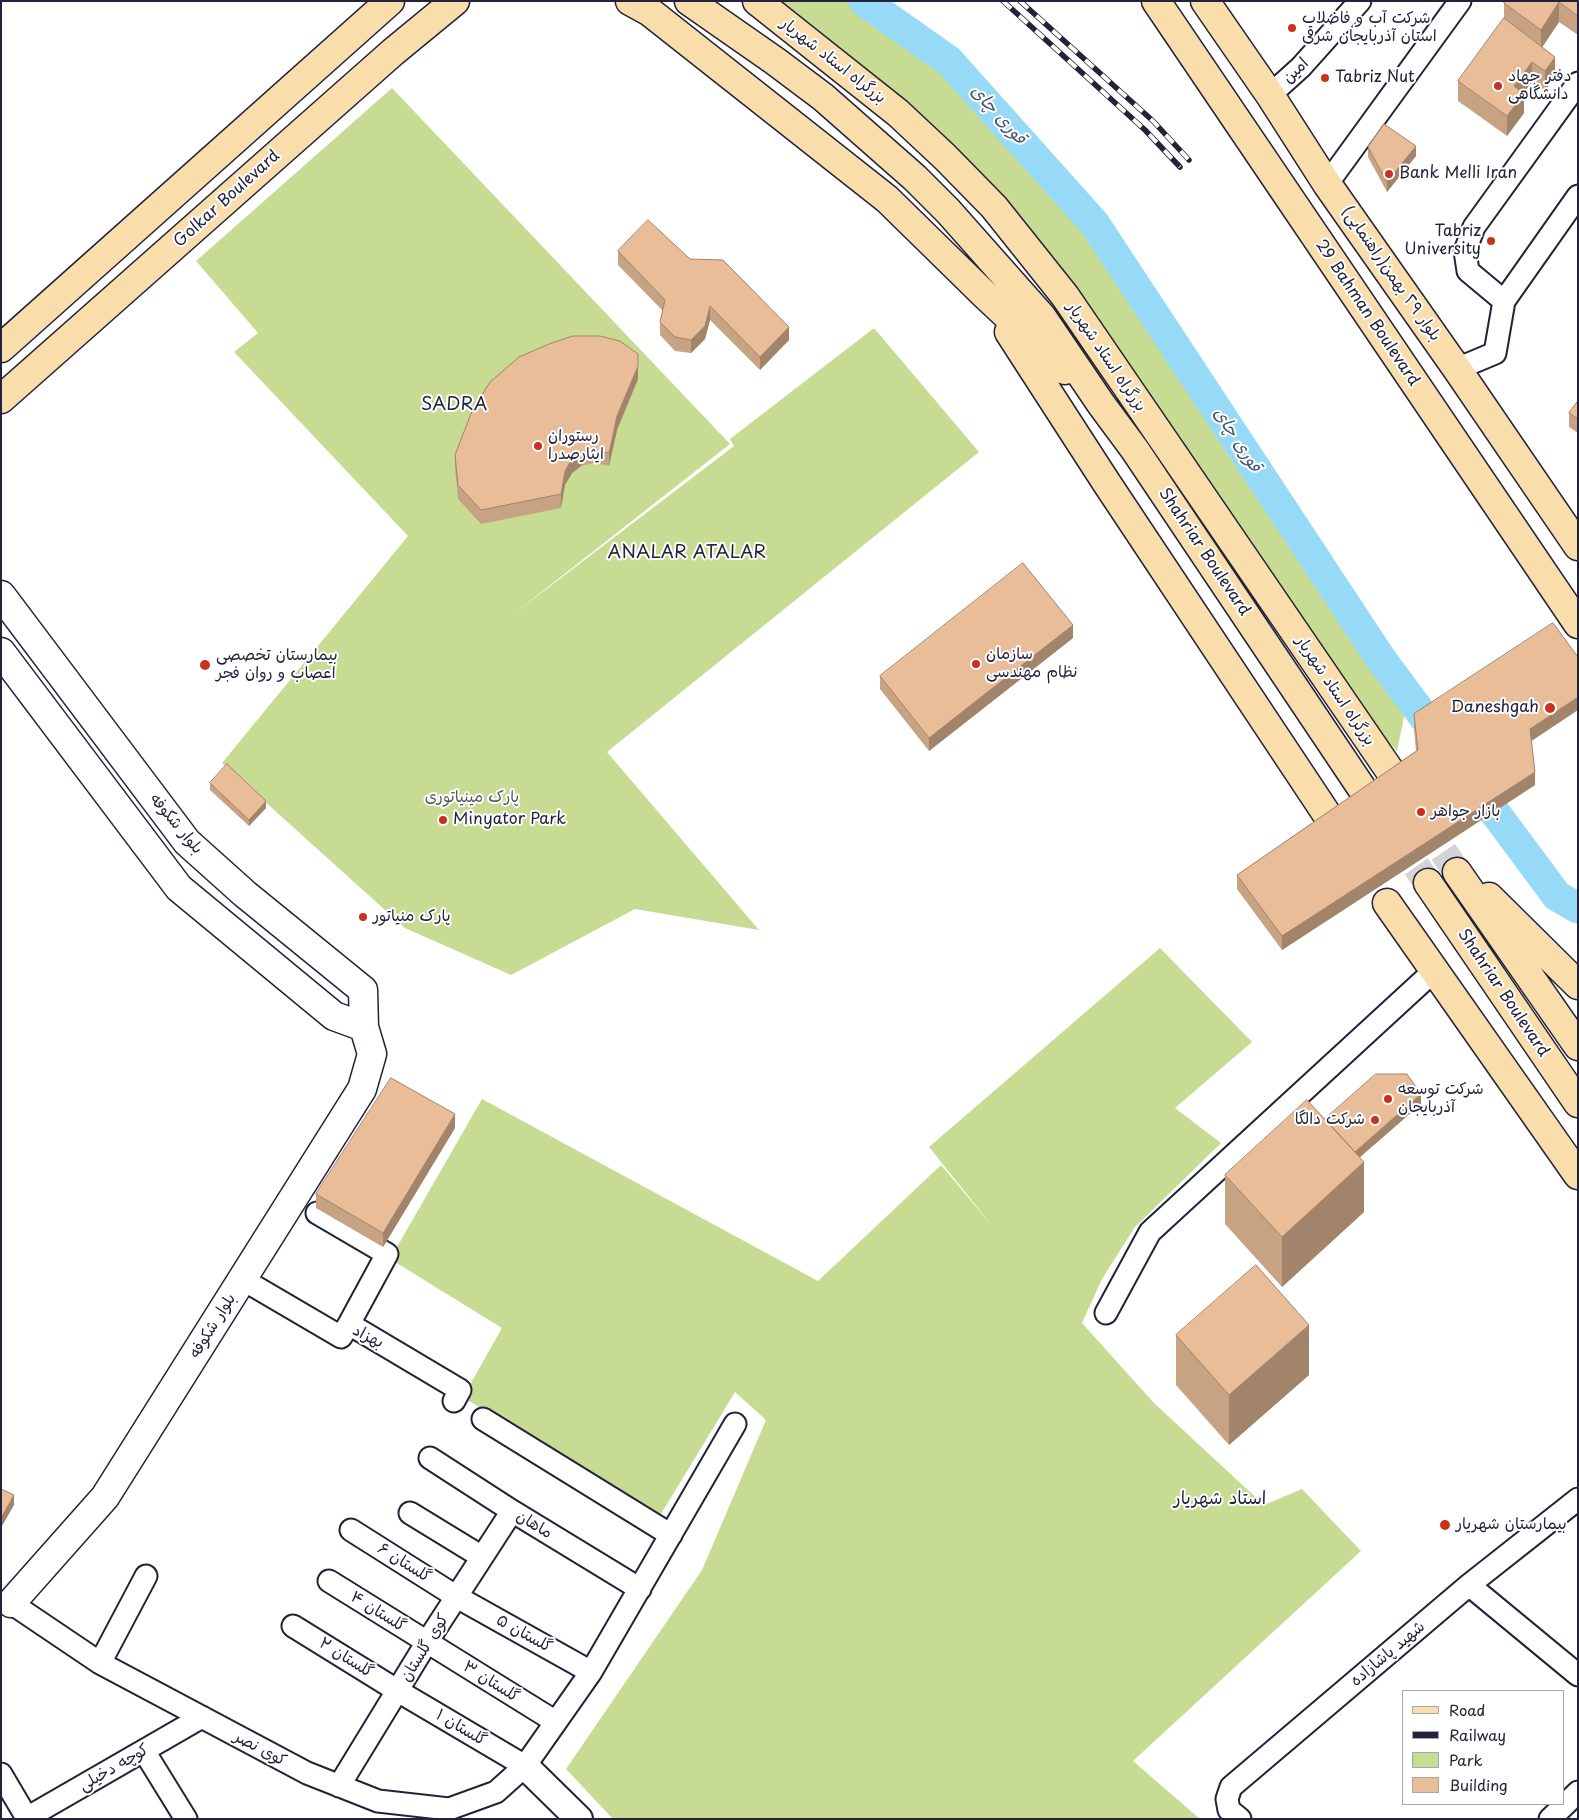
<!DOCTYPE html>
<html>
<head>
<meta charset="utf-8">
<style>
	body { margin:0 }
	#map { position:relative; width:1579px; height:1820px; overflow:hidden; background:#fff; font-family:"Playpen Sans",sans-serif }
	canvas { display:block }
	.frame { position:absolute; inset:0; border:2px solid #22223b; pointer-events:none }
	.legend { position:absolute; left:1402px; top:1690px; width:162px; height:115px; box-sizing:border-box; background:#fff; border:1px solid #a7a7b1; margin:0; padding:6px 9px; list-style:none; font-size:15px; color:#22223b }
	.legend li { display:flex; align-items:center; gap:10px; height:25px }
	.legend b { width:25px; border:1px solid #a7a7b1 }
</style>
</head>
<body>
<div id="map">
<canvas width="1579" height="1820"></canvas>
<div class="frame"></div>
<ul class="legend">
<li><b style="height:6px;background:#f9deab"></b>Road</li>
<li><b style="height:6px;background:#22223b"></b>Railway</li>
<li><b style="height:14px;background:#c7dc92"></b>Park</li>
<li><b style="height:14px;background:#e8bd98"></b>Building</li>
</ul>
</div>
<script>
const g = document.querySelector('canvas').getContext('2d');
g.lineJoin = 'round';
function paint(path, color) { g.fillStyle = color; g.fill(path, 'evenodd'); }
function trace(path, color, width, dash) { g.strokeStyle = color; g.lineWidth = width; g.lineCap = dash ? 'butt' : 'round'; g.setLineDash(dash || []); g.stroke(path); }
function label(font, color, halo, rows, align = 'center') {
  g.font = font + ' "Playpen Sans","Playpen Sans Arabic",sans-serif'; g.lineWidth = 4; g.setLineDash([]); g.textBaseline = 'middle'; g.strokeStyle = halo; g.fillStyle = color; for (const [text, x, y, turn = 0] of rows) {
    g.save(); g.translate(x, y); g.rotate((+turn || 0) * Math.PI / 180); g.textAlign = isNaN(turn) ? turn : align; if (halo) g.strokeText(text, 0, 0); g.fillText(text, 0, 0); g.restore();
  }
}
const green = new Path2D(`
	M774,1H847L954,78L1085,224L1406,708L1397,751L1367,719L1041,242L920,117Z
	M392,88L730,444L511,616L734,446L730,439L874,328L979,452L607,752L759,930L635,909L511,975L405,928L222,763L408,536L234,352L258,333L196,261Z
	M1160,948L1252,1042L1175,1108L1221,1143L1135,1227L1102,1279L1082,1323L1154,1403L1264,1505L1302,1489L1361,1551L1133,1761L1200,1819H613L566,1769L702,1570L766,1420L735,1392L658,1519L463,1397L502,1328L390,1259L482,1099L818,1281L941,1165L994,1228L929,1147Z`);
const river = new Path2D(`
	M864,1L949,61L1094,223L1381,659L1557,896L1578,908`);
const trunkTunnel = new Path2D(`
	M1420,817L1457,872
	M1392,832L1428,883`);
const minor = new Path2D(`
	M1270,95L1301,67L1360,1
	M1327,184L1460,1
	M1504,301L1468,271L1465,251L1474,227L1578,83
	M1457,369L1495,353L1504,301L1578,196
	M317,1213L387,1254L349,1324
	M242,1279L341,1337L349,1324L460,1390L454,1401
	M1106,1313L1150,1232L1435,970
	M483,1419L671,1535
	M430,1458L512,1511L640,1589
	M410,1513L482,1557
	M351,1530L457,1597L591,1672
	M329,1581L556,1722
	M1469,1585L1578,1675
	M11,1603L100,1663L307,1773L378,1801L449,1809L496,1792L525,1766L591,1672L735,1424
	M293,1626L398,1691L525,1766
	M100,1663L146,1576
	M144,1751L186,1819
	M1,1774L27,1818
	M339,1786L427,1642L512,1511
	M25,1819L202,1717
	M1240,1819L1229,1810L1227,1799L1231,1787L1469,1585L1578,1499
	M1550,1819L1578,1792`);
const tertiary = new Path2D(`
	M525,1766L579,1819`);
const secondary = new Path2D(`
	M1,595L187,842L245,894L363,990L364,1027L372,1054L362,1089L105,1497L11,1603
	M1,652L179,888L334,1016L364,1027`);
const primary = new Path2D(`
	M1156,1L1578,624
	M1205,1L1270,95L1327,184L1457,369L1578,546
	M1,348L390,1
	M1,399L393,52L455,1`);
const trunk = new Path2D(`
	M630,1L650,12L887,199L985,295L1065,370
	M689,1L775,61L823,97L915,178L948,211L1042,317L1101,404L1135,450L1363,790
	M757,1L898,113L945,157L994,207L1065,296L1390,771
	M1009,332L1106,482L1326,813
	M1457,872L1578,1046
	M1428,883L1578,1103
	M1489,897L1578,985
	M1387,903L1578,1175`);
const rail = new Path2D(`
	M1003,1L1145,130L1180,167
	M1020,1L1153,121L1189,160`);
const wall = new Path2D(`
	M1578,1V35L1559,22L1542,47L1555,76L1545,91L1532,82L1523,93L1524,113L1507,136L1458,101V81L1504,18V3Z
	M1368,147L1416,156L1387,192L1368,157Z
	M618,251L690,259L789,340L760,370L710,320L705,339L691,353L675,351L660,335V322L663,311L618,265Z
	M638,379L617,430L609,466L594,463L581,466L572,473L565,485L561,508L481,524L458,499L455,468V455Z
	M1578,401V433L1569,427V413Z
	M1073,638L929,751L880,689V676Z
	M1414,714L1531,741L1535,785L1282,950L1237,889V875L1416,751L1414,728Z
	M210,783L266,808L249,826L210,790Z
	M1421,1104L1360,1157L1364,1212L1282,1287L1225,1224V1175L1325,1120Z
	M455,1128L383,1247L316,1208V1194Z
	M1176,1335L1309,1375L1229,1445L1176,1385Z`);
const shadedWall = new Path2D(`
	M1559,2V22L1541,49V30Z
	M1555,57V76L1545,91V71Z
	M1532,62V82L1514,105V86Z
	M1524,94V113L1507,136V116Z
	M1416,146V156L1387,192V182Z
	M710,306V320L705,339L691,353V340Z
	M789,327V340L760,370V357Z
	M638,366V379L617,430L609,466V453L617,416Z
	M581,452V466L572,473L565,485L561,508V494L565,471L572,459Z
	M1073,625V638L929,751V738Z
	M1578,697V710L1530,742V729Z
	M1535,772V785L1282,950V936Z
	M266,801V808L249,826V820Z
	M1421,1094V1104L1352,1164V1154Z
	M455,1114V1128L383,1247V1233Z
	M1364,1162V1212L1282,1287V1237Z
	M1309,1325V1375L1229,1445V1395Z
	M14,1495V1505L1,1528V1518Z`);
const building = new Path2D(`
	M1505,1H1578V16L1559,2L1541,30L1504,3Z
	M1504,18L1555,57L1545,71L1532,62L1514,86L1524,94L1507,116L1458,81Z
	M1384,124L1416,146L1387,182L1368,147Z
	M648,220L690,259L723,260L789,327L760,357L710,306L705,326L691,340L675,337L660,322L665,300L618,251Z
	M573,336H600L620,341L638,354V366L617,416L609,453L594,450L581,452L572,459L565,471L561,494L481,510L458,485L455,455L472,411L490,382L519,357L549,344Z
	M1578,401V419L1569,413Z
	M1023,563L1073,625L929,738L880,676Z
	M1553,623L1578,657V697L1530,729L1535,772L1282,936L1237,875L1418,750L1414,714Z
	M227,764L266,801L249,820L210,783Z
	M1376,1074H1407L1421,1094L1355,1152L1325,1119Z
	M391,1078L455,1114L383,1233L316,1194Z
	M1307,1100L1364,1162L1282,1237L1225,1175Z
	M1256,1265L1309,1325L1229,1395L1176,1335Z
	M1,1489L14,1495L1,1518Z`);
const markers = [
	[1292,28,5,"#c8321e"],
	[1325,78,5,"#c8321e"],
	[1498,86,5,"#c8321e"],
	[1389,174,5,"#c8321e"],
	[1491,241,5,"#c8321e"],
	[538,446,5,"#c8321e"],
	[976,664,5,"#c8321e"],
	[205,665,6,"#c8321e"],
	[1550,708,6,"#c8321e"],
	[1421,812,5,"#c8321e"],
	[443,820,5,"#c8321e"],
	[363,917,5,"#c8321e"],
	[1388,1099,5,"#c8321e"],
	[1375,1120,5,"#c8321e"],
	[1445,1525,6,"#c8321e"]
];
const poiNames = [
	["شرکت آب و فاضلاب",1302,19],
	["استان آذربایجان شرقی",1302,37],
	["دفتر جهاد",1508,77],
	["دانشگاهی",1508,95],
	["Tabriz Nut",1335,78],
	["Bank Melli Iran",1399,174],
	["Tabriz",1481,232,"right"],
	["University",1481,250,"right"],
	["رستوران",548,437],
	["ایثارصدرا",548,455],
	["سازمان",986,655],
	["نظام مهندسی",986,673],
	["بیمارستان تخصصی",216,656],
	["اعصاب و روان فجر",216,674],
	["Daneshgah",1539,708,"right"],
	["بازار جواهر",1431,812],
	["Minyator Park",453,820],
	["پارک منیاتور",373,917],
	["شرکت توسعه",1398,1090],
	["آذربایجان",1398,1108],
	["شرکت دالگا",1365,1120,"right"],
	["بیمارستان شهریار",1456,1525]
];
const streetNames = [
	["بزرگراه استاد شهریار",833,61,38],
	["امین",1296,71,-44],
	["Golkar Boulevard",227,199,-42],
	["بلوار ٢٩ بهمن(راهنمایی)",1391,274,55],
	["29 Bahman Boulevard",1367,313,56],
	["بزرگراه استاد شهریار",1106,357,56],
	["Shahriar Boulevard",1204,552,56],
	["بزرگراه استاد شهریار",1335,691,56],
	["بلوار شکوفه",176,824,50],
	["Shahriar Boulevard",1503,993,56],
	["بلوار شکوفه",213,1326,-58],
	["بهزاد",368,1337,27],
	["ماهان",534,1525,31],
	["گلستان ۶",404,1563,32],
	["گلستان ۴",378,1612,32],
	["گلستان ۵",524,1634,29],
	["کوی گلستان",425,1648,-58],
	["شهید پاشازاده",1388,1654,-40],
	["گلستان ۲",346,1658,32],
	["گلستان ۳",491,1682,32],
	["گلستان ۱",461,1728,31],
	["کوی نصر",260,1749,28],
	["کوچه دخیلی",114,1768,-30]
];
const parkNames = [
	["پارک مینیاتوری",472,798]
];
const waterNames = [
	["قوری چای",998,115,48],
	["قوری چای",1237,440,57]
];
const neighbourhoodNames = [
	["SADRA",454,405],
	["ANALAR ATALAR",687,553],
	["استاد شهریار",1220,1499]
];
paint(green, '#c7dc92');
trace(river, '#96daf8', 31);
trace(trunkTunnel, '#d3d3d8', 28, [28, 14]);
trace(minor, '#22223b', 25);
trace(tertiary, '#22223b', 30);
trace(secondary, '#22223b', 31);
trace(primary, '#22223b', 31);
trace(trunk, '#22223b', 31);
trace(minor, '#fff', 21);
trace(tertiary, '#fff', 26);
trace(secondary, '#fff', 28);
trace(primary, '#f9deab', 28);
trace(trunk, '#f9deab', 28);
trace(rail, '#22223b', 5.5);
trace(rail, '#fff', 4, [11]);
paint(wall, '#c8a383');
paint(shadedWall, '#a2846a');
paint(building, '#e8bd98');
trace(building, '#a2846a', 1);
for (const [x, y, r, color] of markers) { const dot = new Path2D(); dot.arc(x, y, r, 0, 2 * Math.PI); g.fillStyle = color; g.fill(dot); trace(dot, '#fff', 2); }
label('16px', '#22223b', '#fff', poiNames, 'left');
label('16px', '#22223b', '#fff', streetNames);
label('16px', '#545a55', '#fff', parkNames);
label('italic 18px', '#455974', '#fff', waterNames);
label('18px', '#22223b', '#fff', neighbourhoodNames);
</script>
</body>
</html>
